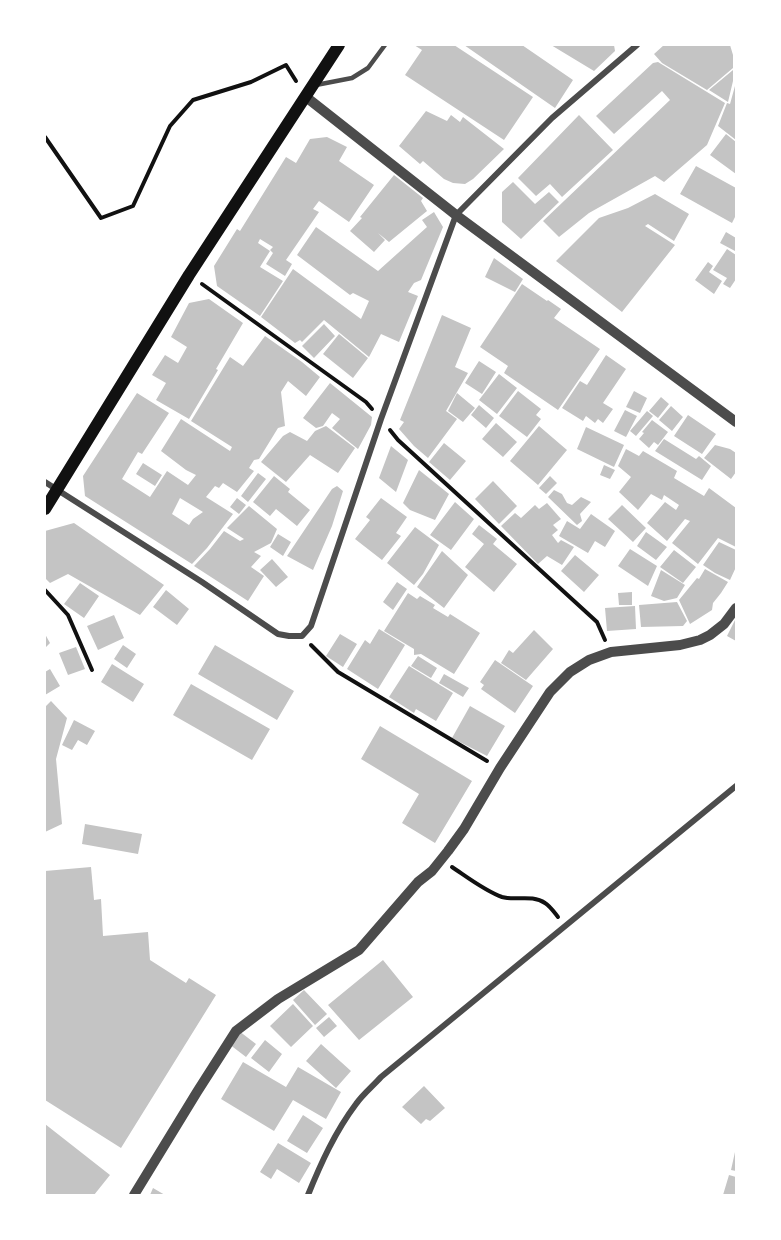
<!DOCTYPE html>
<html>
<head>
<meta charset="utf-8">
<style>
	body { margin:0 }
	#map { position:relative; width:781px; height:1240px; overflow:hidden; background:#fff; font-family:Signika,sans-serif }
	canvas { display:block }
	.frame { position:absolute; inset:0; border:46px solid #fff; pointer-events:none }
</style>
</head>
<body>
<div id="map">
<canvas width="781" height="1240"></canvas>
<div class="frame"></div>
</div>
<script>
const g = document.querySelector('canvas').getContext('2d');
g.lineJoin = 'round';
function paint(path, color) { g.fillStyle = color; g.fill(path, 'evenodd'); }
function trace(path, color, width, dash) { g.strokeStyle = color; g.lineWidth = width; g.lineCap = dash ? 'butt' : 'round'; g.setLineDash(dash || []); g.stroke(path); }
const building = new Path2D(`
	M414,45H454L533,97L504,140L405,75L422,50Z
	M464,45H522L573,80L555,108Z
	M551,45H614L615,51L594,71Z
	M664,45H730L733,55V68L707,90L662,63L654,54Z
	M658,62L725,103L707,145L664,182L655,176L589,213L559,237L543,221L670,100L662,91L614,134L596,116L653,63Z
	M733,70V81L728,102L709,90Z
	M735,86H736V140L718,126L727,103L730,104Z
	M426,111L447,121L451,115L460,122L463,117L504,149L473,179L465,184L453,183L444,179L423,161L420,164L399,146Z
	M579,115L613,150L562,197L550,184L536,196L518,178Z
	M726,134L736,142V174L710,155Z
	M327,137L347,147L339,161L374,185L349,222L319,201L313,209L319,212L286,260L292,264L285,276L266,264L273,253L270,250L273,247L260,239L258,243L270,251L260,267L283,281L260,316L217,286L214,266L237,229L240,231L286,157L296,163L310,139Z
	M696,166L736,188V215L732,223L680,194Z
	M394,175L423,198L421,201L427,211L389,242L378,233L385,240L374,252L350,231L362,218L360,217Z
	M513,182L535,204L549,192L559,202L521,239L502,222V192Z
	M655,194L689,214L674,241L648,224L645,226L675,245L622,312L556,261L599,218L628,208Z
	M434,212L443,227L421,280L414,283L408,292L418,296L399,342L381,334L369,357L324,320L302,342L300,340L295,343L261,317L293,269L361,319L369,301L353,293L350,295L297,255L316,227L378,271L427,227L422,220Z
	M726,232L736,238L735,251L720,243Z
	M727,249L736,255V279L730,288L723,284L727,278L713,270Z
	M494,258L523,279L515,292L485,277Z
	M708,262L713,266L709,272L722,281L714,294L695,280Z
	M522,284L547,301L548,300L561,309L554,318L600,349L558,410L504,373L508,366L480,347Z
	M209,299L243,323L216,369L218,370L189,419L156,400L166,383L152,375L165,355L178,363L187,347L171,337L189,303Z
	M442,315L471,328L455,367L468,373L446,411L457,419L428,458L414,446L399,429L404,422L400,420Z
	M324,324L335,336L314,358L302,346Z
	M339,334L368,358L353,378L323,354Z
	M265,336L302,362L320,377L306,396L288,381L281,392L285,426L278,428L259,459L254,460L249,468L254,471L237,492L223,483L219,488L215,486L206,497L233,514L207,548L192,564L85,496L83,476L137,393L169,413L142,454L138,452L122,479L150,497L167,471L188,485L196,475L186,470L161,451L181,419L230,451L232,447L191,421L230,357L243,366ZM180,498L203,512L193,519L189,525L172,514Z
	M606,355L626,369L603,403L613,409L603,423L598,419L595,423L586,416L583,421L562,408L580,381L587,385Z
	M479,361L496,372L482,394L465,383Z
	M499,374L517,388L497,414L479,400Z
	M330,383L372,417L371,425L358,449L332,428L340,419L332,413L323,426L316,428L303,418Z
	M518,391L541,409L536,415L541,419L527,437L499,416Z
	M634,391L647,398L640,413L626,407Z
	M457,393L475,408L463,422L448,411Z
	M661,397L669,404L658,418L649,411Z
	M479,405L494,418L486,428L471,415Z
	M671,406L683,417L672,431L659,420Z
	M625,410L637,416L626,437L614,431Z
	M647,411L653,416L636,436L630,431Z
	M688,415L716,434L702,454L674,436Z
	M652,420L668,432L658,445L654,442L649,448L639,439L644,433L642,432Z
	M496,423L517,442L503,457L482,439Z
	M326,426L355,448L338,473L310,455L286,482L261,462L283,436L290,432L307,441L315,431Z
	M539,426L567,450L538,485L510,461Z
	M586,427L624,445L614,467L577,449Z
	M664,439L696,459L699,456L711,466L702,480L655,451Z
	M444,443L466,461L450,480L429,462Z
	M715,445L730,449L736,453V472L731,479L704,458Z
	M391,446L408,460L396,492L379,478Z
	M626,449L639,456L643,451L677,471L674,478L704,496L709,488L736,508V547L718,538L698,564L672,543L690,521L685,519L667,541L647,523L665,502L676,510L679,505L664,495L662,500L651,494L638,510L619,492L631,477L618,466Z
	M143,463L162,475L155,486L136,474Z
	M604,465L615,470L610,479L600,475Z
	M419,470L449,494L435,520L410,510L403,503Z
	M258,473L266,479L248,502L241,496Z
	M274,476L290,489L288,492L310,510L297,526L276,509L270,516L253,502Z
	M550,476L557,483L546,494L539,488Z
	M493,481L517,506L499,524L475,499Z
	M337,486L343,491L332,526L313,570L287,556L332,489Z
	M554,490L562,494L567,503L572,505L581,497L591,502L580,514L582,521L577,525L548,497Z
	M237,498L246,505L239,514L230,507Z
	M381,498L407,517L396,533L401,536L382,560L355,539L370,520L366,517Z
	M455,502L474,519L451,550L430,535Z
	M547,503L561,519L553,525L558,530L552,535L558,543L561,540L574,547L562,565L547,556L538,564L501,526L515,513L521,518L535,505L539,509Z
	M622,505L646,528L633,542L608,519Z
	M249,506L277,529L271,543L254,552L261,556L251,567L264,576L248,601L194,566L210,549L224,531L240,541L244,539L227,528Z
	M591,514L615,531L605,547L595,541L588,553L559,536L567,521L580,529Z
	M74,523L164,585L140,615L68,574L50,583L45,578V531Z
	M479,525L497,539L493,544L517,564L494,592L465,567L484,544L472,534Z
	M415,527L439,545L423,574L414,585L387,563Z
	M646,532L667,547L656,560L637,546Z
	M278,534L291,542L283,556L270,547Z
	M719,542L736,550V567L730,580L715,573L703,565Z
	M630,549L657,566L648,586L618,566Z
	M674,550L696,567L683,583L660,567Z
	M442,551L468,575L444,608L417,587Z
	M575,555L599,575L584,592L561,571Z
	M272,559L288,577L276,587L260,570Z
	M705,569L728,582L721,593L713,603L712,610L690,624L679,600L697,578L699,579Z
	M661,570L685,585L677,598L664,601L651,596Z
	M397,582L407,589L393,610L383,602Z
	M80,583L99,596L84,618L64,604Z
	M166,590L189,609L177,625L153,607Z
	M632,592V605H619L618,593Z
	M408,593L417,599L420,596L435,605L433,608L448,617L450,614L480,633L454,674L421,654L414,655V649L384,631Z
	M677,602L687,621L683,626L641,627L639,605Z
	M635,606L636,629L607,631L605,608Z
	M114,615L124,638L98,650L87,626Z
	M736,618V641L727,636Z
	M379,629L405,645L378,689L347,669L365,640L370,644Z
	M534,630L553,649L526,680L501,663L509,650L513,653Z
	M45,634L50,643L45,648Z
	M340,634L357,644L343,667L326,656Z
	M123,645L136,654L127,668L114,659Z
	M215,645L294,691L277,720L198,674Z
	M76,647L85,669L68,675L59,653Z
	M418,656L437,668L431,678L411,666Z
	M495,660L533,686L515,713L481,689L484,685L480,682Z
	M112,664L144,684L133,702L101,682Z
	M409,666L453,693L436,721L416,709L414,713L389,697Z
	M50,669L60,686L45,695V672Z
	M444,674L469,688L463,697L439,683Z
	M191,684L270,729L252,760L173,715Z
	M51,701L67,718L56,759L62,824L45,832V707Z
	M470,706L505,726L487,756L452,738Z
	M74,720L95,731L87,745L78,740L72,750L62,745Z
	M380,726L472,781L435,843L402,823L419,794L361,759Z
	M85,824L142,834L138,854L82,844Z
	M91,867L94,900L101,899L103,936L148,932L150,960L186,983L189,978L216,995L121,1148L45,1100V871Z
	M383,960L413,997L359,1040L328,1005Z
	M304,990L327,1014L315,1025L293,1000Z
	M293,1004L313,1026L291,1047L270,1026Z
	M329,1017L337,1026L324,1037L316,1028Z
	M239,1031L256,1044L246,1057L229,1044Z
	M265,1040L282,1054L269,1072L251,1058Z
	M321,1044L351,1071L336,1088L306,1061Z
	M243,1062L286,1087L298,1067L341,1092L326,1119L293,1100L274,1131L221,1099Z
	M424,1086L445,1108L430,1121L426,1119L421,1124L402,1107Z
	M303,1115L323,1128L307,1153L287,1141Z
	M45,1124L110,1175L94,1195H45Z
	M278,1143L311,1163L299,1183L277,1169L271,1179L260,1172Z
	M735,1152L736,1153V1171L731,1170Z
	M729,1175L736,1177V1195H723Z
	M153,1188L165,1195H150Z`);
const path = new Path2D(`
	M45,137L101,218L133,206L170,126L193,100L251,82L286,65L296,81
	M202,284L366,402L372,409
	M390,430L398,440L597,622L605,640
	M45,590L68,615L92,670
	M311,645L338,672L487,761
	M452,867C467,877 485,891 502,897C515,901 532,894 545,903C550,906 554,912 558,917`);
const service = new Path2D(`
	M316,85L352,78L368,68L385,45`);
const minor = new Path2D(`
	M45,482L202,582L278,634L289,636H302L311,626L381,419L456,215L552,118L637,45
	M308,1195C321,1163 335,1132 356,1104C363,1094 373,1086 381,1077L736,786`);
const tertiary = new Path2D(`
	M306,97L456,215L736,422
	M134,1195L197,1092L236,1031L278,999L359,950L418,882L432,871L448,851L464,829L500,768L550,692L570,672L589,660L611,652L680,645L700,640L710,635L724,624L736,608`);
const secondary = new Path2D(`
	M45,509L189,275L339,45`);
paint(building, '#c4c4c4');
trace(path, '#111', 4);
trace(service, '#4c4c4c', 4.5);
trace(minor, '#4c4c4c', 6);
trace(tertiary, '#4c4c4c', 10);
trace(secondary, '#111', 12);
</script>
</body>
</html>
